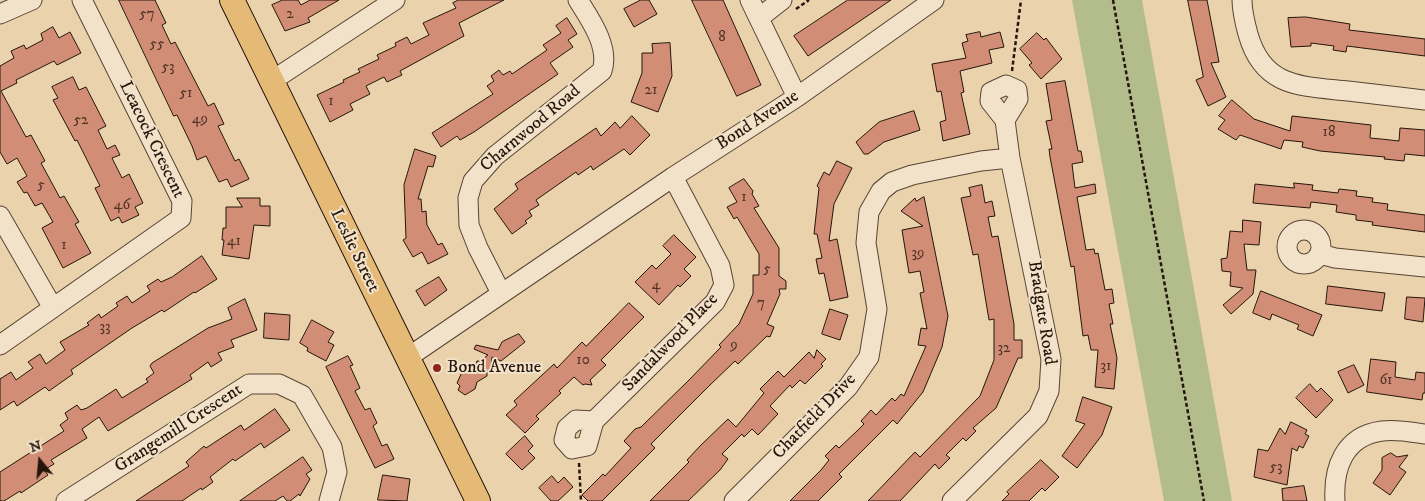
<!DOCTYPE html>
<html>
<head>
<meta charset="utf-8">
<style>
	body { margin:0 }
	#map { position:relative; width:1425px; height:501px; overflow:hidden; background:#ead3ac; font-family:"IM FELL DW Pica",serif }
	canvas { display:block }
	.north { position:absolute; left:15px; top:436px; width:50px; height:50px; -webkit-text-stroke:4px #f1e2c9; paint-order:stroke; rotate:343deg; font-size:14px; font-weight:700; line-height:20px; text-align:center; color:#26150b }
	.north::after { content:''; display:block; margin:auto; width:18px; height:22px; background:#26150b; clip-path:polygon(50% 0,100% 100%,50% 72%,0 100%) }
</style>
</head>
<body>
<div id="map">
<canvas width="1425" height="501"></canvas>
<div class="north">N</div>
</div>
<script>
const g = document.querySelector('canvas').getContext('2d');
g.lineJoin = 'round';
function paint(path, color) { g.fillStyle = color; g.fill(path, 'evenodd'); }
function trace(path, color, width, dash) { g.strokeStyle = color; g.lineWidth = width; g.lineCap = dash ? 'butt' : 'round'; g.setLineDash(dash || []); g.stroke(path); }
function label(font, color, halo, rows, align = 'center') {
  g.font = font + ' "IM FELL DW Pica",serif'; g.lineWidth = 4; g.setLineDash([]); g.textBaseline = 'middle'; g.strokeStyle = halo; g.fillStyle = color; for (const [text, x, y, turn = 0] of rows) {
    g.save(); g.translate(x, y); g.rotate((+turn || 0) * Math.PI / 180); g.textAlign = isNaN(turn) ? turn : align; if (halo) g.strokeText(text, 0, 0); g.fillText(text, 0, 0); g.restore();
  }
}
const green = new Path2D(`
	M1072,0H1142L1232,501H1164Z`);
const building = new Path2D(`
	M119,0H155L166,23L162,25L171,44L175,42L208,106L214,103L224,124L218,126L235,161L239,159L249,179L231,187L227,179L219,182L206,156L197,160L192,146L177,115L174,116Z
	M283,0H298L301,5L310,0H339L308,18L310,22L285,31L272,5Z
	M459,0H504L459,23L464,36L400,71L402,75L387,82L384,77L366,86L370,94L350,104L353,110L330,122L317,95L344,82L343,80L360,72L358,69L379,59L377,55L396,46L395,43L407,37L411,44L429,35L423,23L456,8L453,3Z
	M641,0H649L657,14L634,27L624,9Z
	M692,0H723L761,85L737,96Z
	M848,0H891L808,56L794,36Z
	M1188,0H1207L1219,62L1211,63L1226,97L1208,106L1196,80L1203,77Z
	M1306,17L1350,24L1349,30L1425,39V56L1347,46L1346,52L1333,50L1334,46L1311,43V46L1291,47L1288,18Z
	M567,18L577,34L568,40L573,47L550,63L558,74L474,132L460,140L457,136L441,147L432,133L493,94L487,86L494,81L491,76L499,70L503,75L510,71L512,74L547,50L543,45L561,33L556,26Z
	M53,27L59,38L70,32L81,53L57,65L54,61L16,80L17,83L1,91L26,137L31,135L45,161L41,163L60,198L64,196L79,222L75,224L91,253L63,268L42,228L53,222L42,203L35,206L27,192L24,193L17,182L27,176L17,158L7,164L0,152V66L14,58L11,51L24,45L26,49L43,40L41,34Z
	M980,32L981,37L1000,32L1004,47L989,50L992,63L960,71L964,92L961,93L970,134L943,141L940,122L946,120L941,91L937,92L932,64L966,58L962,43L968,41L966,35Z
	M1037,33L1044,40L1046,38L1062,59L1041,79L1029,65L1032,63L1020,49Z
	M670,43L672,76L658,112L631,102L642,73V53H653L652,44Z
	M73,77L79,90L86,87L106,126L98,130L107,149L115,145L120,155L112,158L122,178L129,174L143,203L135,207L139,215L122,223L119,217L111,221L95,188L100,186L77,140L75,141L53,100L58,98L52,87Z
	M1065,81L1078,151H1081L1083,162L1072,164L1075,188L1095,184L1096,193L1077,197L1086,250L1094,249L1095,254L1098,253L1105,290L1112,289L1114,303L1109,304L1113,324H1110L1117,358L1114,389L1095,387L1098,350H1091L1088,335L1083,336L1074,266L1071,267L1050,157L1049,149H1052L1046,121L1052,120L1046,84Z
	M1232,100L1254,119L1290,131L1292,116L1371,125L1370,138L1381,139L1399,141L1400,128L1425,130V156L1405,154L1404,161L1384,159L1385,157L1320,151L1302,147L1303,142L1284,140L1281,149L1240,135L1236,140L1218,129L1225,120L1219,116Z
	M914,111L920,130L884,142L868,154H864L856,142L879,122Z
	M632,116L650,135L630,155L624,149L593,170L591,166L578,175L576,172L536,200L539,205L529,211L532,216L525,221L527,223L512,234L494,209L518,189L515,184L596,128L601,136L615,122L620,128Z
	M415,149L436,156L433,167L428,166L418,199H421L422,212L426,211L427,225L432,234L438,245L442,243L448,254L428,264L422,252L413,257L403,240L406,238L404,185Z
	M837,161L852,168L834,204L829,241L837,239L848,297L830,301L824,273L819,274L816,259L822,258L817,234H814L819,188L817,186L824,172L829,175Z
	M744,179L753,191L752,194L759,206L754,208L779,248V276L786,281V289H779L780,294L767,324L774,327L770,337L767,336L738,364L735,361L709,386L651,444L655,448L602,501H588L582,495L603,474L605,476L631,448L624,441L635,429L641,427L689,380L721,347L719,345L739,324L753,294V275H759V254L737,217L734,219L727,207L737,202L729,188Z
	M1294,183L1313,185L1312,190L1338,193L1339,189L1357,191L1356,196L1373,198L1372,202L1388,204L1387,210L1425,215V232L1372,225L1373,222L1356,220V215L1336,212L1337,205L1311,202L1310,208L1253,203L1255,184L1294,188Z
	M982,185L985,203L992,201L995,216L988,217L992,237L998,236L1014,324V340H1022V358H1018L996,408L973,428L976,431L966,441L963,438L946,455L950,458L939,469L935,464L900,501H868L915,452L920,457L980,396L994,360V319L989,320L978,254L973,255L961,198L971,196L969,188Z
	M924,197L948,316L942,347L923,392L897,424L893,420L839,474L842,477L818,501H790L821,470L829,460L825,456L836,445L839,448L858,430L864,424L861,421L871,410L876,415L892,398L895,401L901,394L904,396L926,346L918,345L921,328L927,329L920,293L924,292L920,271L909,273L902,230L923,226L901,211L915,198L916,201Z
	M237,198H260V206H270V226L254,225L249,259L222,255L224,240H222L223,228H226V207H242Z
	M1243,220L1261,222L1259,245L1244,244L1247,270H1256L1253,294L1231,314L1223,305L1243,288L1230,286L1231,272L1222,271L1221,259L1227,258L1230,231L1242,232Z
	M674,235L696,257L684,269L691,276L680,287L678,285L659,305L635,282L652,265L656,269L671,254L663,246Z
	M202,256L217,279L195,293L194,292L164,312L162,310L132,328L71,370L73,374L49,391L45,387L17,406L14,401L0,410V379L11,372L16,380L33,368L28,362L40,354L46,364L65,350L60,342L89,325L87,323L99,314L101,318L118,306L116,303L127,296L132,303L150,291L147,286L158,279L161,282L172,277Z
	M439,277L447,290L425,306L416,291Z
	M1328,286L1385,293L1382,311L1326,304Z
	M1261,291L1322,315L1313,336L1297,329L1299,325L1272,314L1270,320L1253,313Z
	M1407,297L1425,298L1423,322L1405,319Z
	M245,299L257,330L231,340L234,347L218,353L222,360L211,367L208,362L190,375L192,379L108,431L99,417L82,429L87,438L51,460L54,464L44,470L48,475L21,493L20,491L4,501H0V472L64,431L60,425L68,419L65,413L77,405L81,410L87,408L116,389L122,398L148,382L146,379L154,373L150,366L152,363L208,328L232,319L228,308Z
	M629,303L644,317L601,360L606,365L590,380L592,385L585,384L583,385L574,377L559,391L561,393L536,416L539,419L525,433L506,415L517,405L514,401L554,364L557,368L582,342L586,346Z
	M830,309L848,315L840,340L822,334Z
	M265,313L290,315L289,340L264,338Z
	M312,320L334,332L328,342L334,345L326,361L307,351L308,348L300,343Z
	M519,334L525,342L501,361L492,357L491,368L487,371V376L477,382L475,389L465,395L458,390L460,386L457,383L463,370L466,371V367L470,369V365L475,366L477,361H480L488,355L474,349L476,345L498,350L502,342Z
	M817,350L826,359L821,364L823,366L805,384L800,380L792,388L790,385L770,406L778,414L758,435L752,429L744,437L742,434L722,454L728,459L720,470L688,501H650L689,462L687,460L701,445L728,419L736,427L764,393L760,389L778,371L784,377L809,352L814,358Z
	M348,356L353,365L350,366L360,388L355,391L365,410L370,408L377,423L373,426L382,446L387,444L394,459L375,468L326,367Z
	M1371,359L1396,362L1395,377L1415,380L1416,372L1425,373V393H1423L1422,400L1367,392Z
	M1354,365L1364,385L1348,393L1338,372Z
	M1310,384L1317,392L1321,388L1333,400L1316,418L1296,398Z
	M1083,397L1112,407L1102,435L1077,468L1062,456L1085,424L1076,421Z
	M275,409L290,430L264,448L261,443L235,461L233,459L210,477L213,482L202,490L201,488L182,501H136L189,466L186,462L204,446L206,448L241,425L244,430Z
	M1291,422L1307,430L1305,434L1309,436L1303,448L1299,446L1297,451L1292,448L1287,485L1254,477L1258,449L1268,451L1280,428L1285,434Z
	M525,436L533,446L528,451L535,458L522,470L506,454Z
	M1391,453L1397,457L1408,455L1399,467L1406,472L1390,495L1373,483L1382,470V458Z
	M303,457L312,470L306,474L310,479L300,496L299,494L290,501H287L283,496L275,501H240Z
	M1041,460L1059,477L1045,491L1042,488L1029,501H1002L1009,494L1007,492Z
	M383,475L410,479L407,501L378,500Z
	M552,476L558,483L564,477L573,487L558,501H551L539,488Z
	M1304,486L1307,501H1283L1282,489Z`);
const path = new Path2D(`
	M1113,0L1204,501
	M796,9L809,0
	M1012,71L1021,0
	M579,463L581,501`);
const minor = new Path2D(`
	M750,0L797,97
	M1242,0C1242,12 1245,23 1248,34C1263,88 1301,86 1348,91C1374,94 1399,97 1425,100
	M0,14L32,0
	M759,18L782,0
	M270,82L395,0
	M0,216L53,308
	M1287 247a17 17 0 1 1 34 0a17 17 0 1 1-34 0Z
	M1320,254L1335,258L1425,267
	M501,293L478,248L469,225L468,198L473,181L495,156L602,71C610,47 590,19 578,0
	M0,345L181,218L182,201L82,0
	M407,358L673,177L797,97L934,0
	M594,421L587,446L572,449L564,440L567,428L576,420L594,421L715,302L724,285L720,266L673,177
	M66,501L249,384H279L302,395L332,447L337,472L329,501
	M734,501L848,387L869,357L877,309L866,243L869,212L881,191L892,182L912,175L981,161L1010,158
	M952,501L1038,416L1049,391L1051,359L1010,158L1005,120L1018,99L1017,90L1006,85L991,92L990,101L1005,120
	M1335,501C1333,468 1344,436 1382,431C1396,429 1411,432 1425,434`);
const major = new Path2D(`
	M232,0L478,501`);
const markers = [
	[437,368,5,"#8f2418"]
];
const numberNames = [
	["57",147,15],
	["2",290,15],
	["8",722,38],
	["55",157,45],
	["53",168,68],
	["21",651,91],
	["51",186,94],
	["1",331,102],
	["49",200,120],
	["52",81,121],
	["18",1329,133],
	["5",41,186],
	["1",744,198],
	["46",122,206],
	["41",234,242],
	["1",64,246],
	["39",918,254],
	["5",767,270],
	["4",656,286],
	["7",761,304],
	["33",105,328],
	["9",734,346],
	["32",1004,349],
	["10",583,361],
	["31",1106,367],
	["61",1386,381],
	["53",1276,468]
];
const streetNames = [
	["Bond Avenue",758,121,-33],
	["Charnwood Road",531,129,-40],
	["Leacock Crescent",151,140,64],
	["Leslie Street",354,251,64],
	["Bradgate Road",1041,313,81],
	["Sandalwood Place",671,343,-46],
	["Chatfield Drive",815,417,-46],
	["Grangemill Crescent",179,429,-33]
];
const poiNames = [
	["Bond Avenue",447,368]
];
paint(green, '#b3bd8c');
paint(building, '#d18d76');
trace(building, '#26150b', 1);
trace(minor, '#574433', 21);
trace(major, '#26150b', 26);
trace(path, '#26150b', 2.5, [4, 2.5]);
trace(minor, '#f1e2c9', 19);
trace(major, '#e5ba76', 24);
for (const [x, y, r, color] of markers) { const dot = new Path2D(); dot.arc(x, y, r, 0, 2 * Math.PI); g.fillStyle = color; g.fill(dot); trace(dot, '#f1e2c9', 2); }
label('15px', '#513326', null, numberNames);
label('18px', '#26150b', '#f1e2c9', streetNames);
label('18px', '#26150b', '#f1e2c9', poiNames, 'left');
</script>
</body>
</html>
